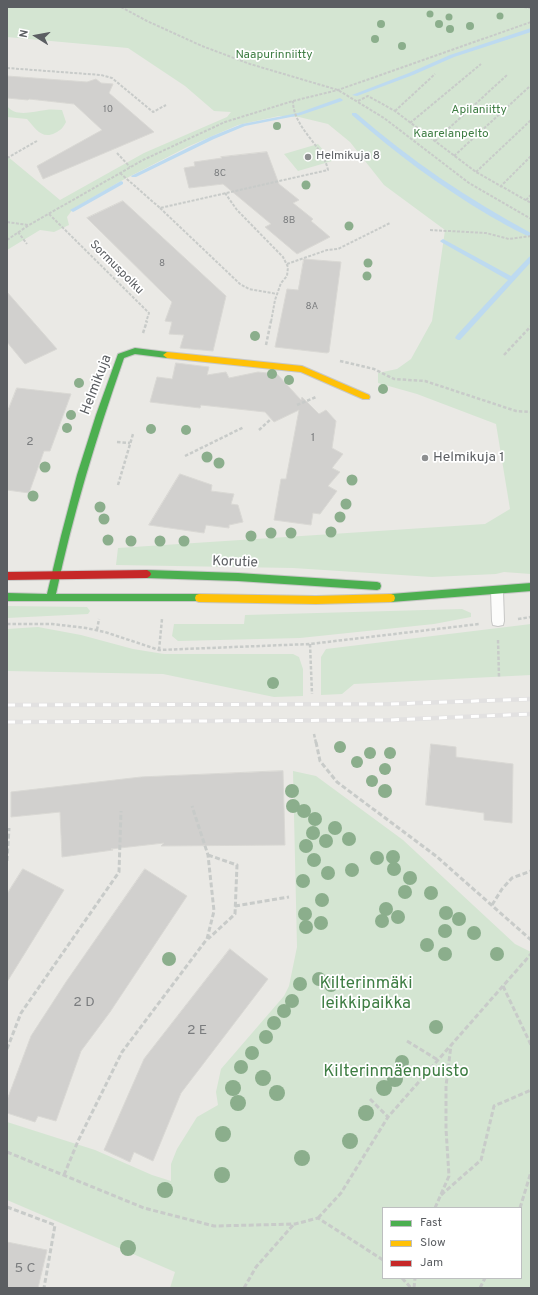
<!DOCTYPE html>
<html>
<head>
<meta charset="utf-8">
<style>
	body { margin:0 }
	#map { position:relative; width:538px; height:1295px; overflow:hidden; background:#eae9e5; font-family:Overpass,sans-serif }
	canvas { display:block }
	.frame { position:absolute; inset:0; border:8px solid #5b5e62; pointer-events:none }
	.legend { position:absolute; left:382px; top:1207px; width:140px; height:72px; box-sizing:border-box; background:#fff; border:1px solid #bdbfc0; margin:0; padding:5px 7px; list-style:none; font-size:12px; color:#5b5e62 }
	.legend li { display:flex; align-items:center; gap:8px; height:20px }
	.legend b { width:20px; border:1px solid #bdbfc0 }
	.north { position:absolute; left:16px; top:16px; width:40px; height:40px; -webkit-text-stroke:3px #fff; paint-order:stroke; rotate:281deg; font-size:11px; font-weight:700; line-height:16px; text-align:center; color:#5b5e62 }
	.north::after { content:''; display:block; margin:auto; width:14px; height:18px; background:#5b5e62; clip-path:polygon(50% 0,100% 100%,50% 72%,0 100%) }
</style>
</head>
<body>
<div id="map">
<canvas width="538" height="1295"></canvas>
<div class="frame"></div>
<ul class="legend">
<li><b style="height:5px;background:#4caf50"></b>Fast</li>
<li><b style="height:5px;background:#ffc107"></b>Slow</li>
<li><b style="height:5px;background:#c62828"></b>Jam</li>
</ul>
<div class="north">N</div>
</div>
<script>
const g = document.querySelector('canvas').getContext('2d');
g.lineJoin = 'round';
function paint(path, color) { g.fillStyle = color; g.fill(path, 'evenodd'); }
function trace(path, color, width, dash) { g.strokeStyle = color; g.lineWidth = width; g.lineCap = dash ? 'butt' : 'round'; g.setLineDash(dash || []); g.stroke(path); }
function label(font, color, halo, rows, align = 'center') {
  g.font = font + ' Overpass,sans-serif'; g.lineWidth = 3.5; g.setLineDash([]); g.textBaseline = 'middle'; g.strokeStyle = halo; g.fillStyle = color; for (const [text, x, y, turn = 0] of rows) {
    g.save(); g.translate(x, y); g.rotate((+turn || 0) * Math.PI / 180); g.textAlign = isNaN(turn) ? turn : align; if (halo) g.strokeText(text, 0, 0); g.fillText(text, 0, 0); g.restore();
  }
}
const green = new Path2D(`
	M7,7H531V574L504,572L496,574L432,577L293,568L116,565L118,548L485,524L510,509L496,424L417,394L378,383V373L397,369L411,359L432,321L445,230L384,185L350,142L328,124L299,117L279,116L238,125L187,147L121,181L73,209L67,217L69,225L54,232L40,230L7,250V156L60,200L144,153L227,117L231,112L214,111L185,86L128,48L7,37Z
	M7,106C16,118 34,111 46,110C52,109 57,110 62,110L66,122C63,128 61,130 55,133C42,140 35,128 27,119L7,117Z
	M318,144L332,161L298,171L284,154Z
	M7,606L87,607L90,611L88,614L7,618Z
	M462,609L471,613V617L434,624L300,638L178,641L172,636L174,624H244L245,615Z
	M531,624V675L354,684L342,694L321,695V657L326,649Z
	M38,627L81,635L133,649L164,654H293L299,657L303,669V696L274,697L163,674L7,671V629Z
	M293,771L316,776L403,840L515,944L531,952V1288H170L175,1272L7,1200V1122L95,1150L152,1175L171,1181V1164L177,1149L197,1117L218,1105L216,1092L221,1069L284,996L289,986L297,947ZM383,1208H521V1278H383Z`);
const stream = new Path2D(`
	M531,28V32L454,57L413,75L357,96L352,95L409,73L450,55Z
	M340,98L343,100L342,101L301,115L245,126L214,139L136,177H132L131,176L210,137L242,124L298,113Z
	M352,113H356C410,160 468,199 531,233V237C517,232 503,223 490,216C441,187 395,153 352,115Z
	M121,181L123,182V184L75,211L73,212L70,210Z
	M443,239L511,276L529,257L531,256V262L460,340H458L455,338L456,336L508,280L441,242L440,241Z`);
const building = new Path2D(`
	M7,76L87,82L96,79L101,83L113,84L109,93L154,132L43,179L37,166L102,130L74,104L29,99L28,100L7,98Z
	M267,152L279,184L299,200L293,203L313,219L311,221L330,237L297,254L265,227L271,224L223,184L189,188L184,168L195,166L194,162L222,158L221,157Z
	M123,201L226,296L213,351L180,348L184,335L169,334L172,322L165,321L172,302L87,218Z
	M304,259L341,262L329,352L327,353L275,347L287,289L298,290Z
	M7,292L57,349L25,364L7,342Z
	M176,363L209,367L207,375L226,372L229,378L258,372L277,374L301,400L302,397L319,414L326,410L336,421L332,448L343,454L332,468L340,472L328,486L337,491L320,514L313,513L311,525L274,520L281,479H286L299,410L274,422L265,412L201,405L200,408L150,402L157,377L172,379Z
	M17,388L71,394L50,451H44L29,493L7,490V413Z
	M180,474L212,485L211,491L234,494L231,504L238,505L243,522L229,525V528L206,525L204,533L149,525Z
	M431,744L456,747V757L513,764L512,823L484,820V813L426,805Z
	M283,771L285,845L161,846L164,843L111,849L113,850L62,857L60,812L11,817V792L141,777Z
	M23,869L64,890L7,982V894Z
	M145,869L187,896L110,1012L81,1051L56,1121L38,1116L35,1122L7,1113V1100L31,1036L66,982Z
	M230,949L268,979L181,1093L153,1161L134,1152L130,1162L104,1150L144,1059Z
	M7,1242L47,1250L38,1288H7Z`);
const pathFar2 = new Path2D(`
	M121,7L147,21L202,46L250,64L338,90L384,118L469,183L531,219
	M524,7L531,8
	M7,68L101,75L112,78L153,112L166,105
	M358,101L368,96L395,111L476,172L531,203
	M395,111L435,74
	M410,123L481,64
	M435,141L507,75
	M117,153L130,167
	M454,156L529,87
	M7,158L37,141
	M476,172L531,120
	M120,173L160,208L328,170C323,145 293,128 293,101
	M500,187L531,156
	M225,193L237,210L283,257L288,267L287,276L281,283L275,300L271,322
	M526,200L531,195
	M160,208L240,284L249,289L277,294
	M49,214L149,313L146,322
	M7,222L28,225
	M430,230L486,233L509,239L531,236
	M18,232L27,244
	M7,240L29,225L143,160L225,122L293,101L338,90L531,22
	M287,264L327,250L338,249L390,223`);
const pathFar1 = new Path2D(`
	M143,333L147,321
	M266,345L271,321
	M504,355L531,326
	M340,361L374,369L394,379L425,381L516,411L531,412
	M297,405L316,397
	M259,430L271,419
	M117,442L130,443
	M185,456L244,427
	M118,485L133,434
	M518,619L531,617
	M7,624H52L86,628L105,632L159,650L310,644L479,624
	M97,630L99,619
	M498,640L499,677
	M310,644L312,694
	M159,650L162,619
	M314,734L316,743`);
const path = new Path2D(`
	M316,742L320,761L337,782L436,856L531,940
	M208,855L237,865L235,914L208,939
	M7,861L9,828
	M492,905L502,889L512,878L531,871
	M235,906L289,897
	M503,986L531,1045
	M407,1041L438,1060
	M7,1049L21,1013L119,872L121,811
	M370,1099L388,1117
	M7,1152L144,1208L214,1226L295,1224L318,1218L383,1260
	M64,1175L78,1141L122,1052L207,939L214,911L208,855L192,806
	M441,1195L481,1160L494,1106L531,1090
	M7,1207L55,1225L44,1288
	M435,1208L449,1176L446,1129V1086L451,1045
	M520,1208L531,1172
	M318,1218L341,1193L388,1117L531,954
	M402,1278L411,1288
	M244,1288L256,1267L294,1224
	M414,1288L415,1278
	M480,1288L485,1278`);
const lane = new Path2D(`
	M497,586L501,587L503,591L504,621L503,625L498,626L493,625L492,621L491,591L493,587Z`);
const fast = new Path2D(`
	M135,348L167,352L171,355L167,358L135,354L124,358C97,435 73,513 56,594H199L202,595L203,598L202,601H7V593L47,594L61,536L77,475L96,415L118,354Z
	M147,570L238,573L377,582L380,583L381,586L380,589L377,590L238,581L147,578L144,576L143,574L144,572Z
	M531,583V591L391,602L388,601L387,598L388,595L391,594Z`);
const slow = new Path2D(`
	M167,352L302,366L369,395L370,397L369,399H363L301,372L167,358L163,355Z
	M199,594L316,596L391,594L394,595L395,598L394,601L391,602L316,604L199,602L196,601L195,598L196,595Z`);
const jam = new Path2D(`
	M147,570L150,572L151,574L150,576L147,578L7,580V572Z`);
const rail = new Path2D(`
	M7,705L390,704L531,699
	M7,722L390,720L531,714`);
const trees = [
	[430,14,3.5],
	[500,16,3.5],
	[449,17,3.5],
	[381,24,4],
	[439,24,4],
	[470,26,4],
	[450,29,4],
	[375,39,4],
	[402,46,4],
	[277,126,4],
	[306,185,4.5],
	[349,226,4.5],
	[368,263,4.5],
	[367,276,4.5],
	[255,336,5],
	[272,374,5],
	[289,380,5],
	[79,383,5],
	[383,389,5],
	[71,415,5],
	[67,428,5],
	[151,429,5],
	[186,430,5],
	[207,457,5.5],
	[219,463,5.5],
	[45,467,5.5],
	[352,480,5.5],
	[33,496,5.5],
	[346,504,5.5],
	[100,507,5.5],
	[340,517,5.5],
	[104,519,5.5],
	[331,532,5.5],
	[271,533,5.5],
	[291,533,5.5],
	[251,536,5.5],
	[108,540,5.5],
	[131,541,5.5],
	[160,541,5.5],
	[184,541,5.5],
	[273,683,6],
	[340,747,6],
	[370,753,6],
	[390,753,6],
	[357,762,6],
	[385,769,6],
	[372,781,6],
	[292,791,7],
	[385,791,7],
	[293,806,7],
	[304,811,7],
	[315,819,7],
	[335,828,7],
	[313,833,7],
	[349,839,7],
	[326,841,7],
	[306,846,7],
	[393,857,7],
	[377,858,7],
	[314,860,7],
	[394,869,7],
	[352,870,7],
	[328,873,7],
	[410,878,7],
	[303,881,7],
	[405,892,7],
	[431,893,7],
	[322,900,7],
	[386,909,7],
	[446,913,7],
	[305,914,7],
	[398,917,7],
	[459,919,7],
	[382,921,7],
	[321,923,7],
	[306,927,7],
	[445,931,7],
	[474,933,7],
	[427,945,7],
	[445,954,7],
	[497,954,7],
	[169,959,7],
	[319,979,7],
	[300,984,7],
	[331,985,7],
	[292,1001,7],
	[284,1011,7],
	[274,1023,7],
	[436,1027,7],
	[266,1037,7],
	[252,1053,7],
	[402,1062,7],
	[241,1067,7],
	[263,1078,8],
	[395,1079,8],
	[233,1088,8],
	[384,1088,8],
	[277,1093,8],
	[238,1103,8],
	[366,1113,8],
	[223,1134,8],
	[350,1141,8],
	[302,1158,8],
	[222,1175,8],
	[165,1190,8],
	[128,1248,8]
];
const markers = [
	[308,157,4,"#8d8f90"],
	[425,458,4,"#8d8f90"]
];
const farNumbernames = [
	["10",108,110],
	["8C",220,174],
	["8B",289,221],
	["8",162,264],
	["8A",312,307]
];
const farParknames = [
	["Naapurinniitty",274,56],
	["Apilaniitty",479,111],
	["Kaarelanpelto",451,135]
];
const farPoinames = [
	["Helmikuja 8",316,157]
];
const farStreetnames = [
	["Sormuspolku",116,268,45]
];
const numberNames = [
	["1",313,439],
	["2",30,443]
];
const streetNames = [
	["Helmikuja",97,385,-69],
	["Korutie",235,563,2]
];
const poiNames = [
	["Helmikuja 1",433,458]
];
const nearNumbernames = [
	["2 D",84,1003],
	["2 E",197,1031],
	["5 C",25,1269]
];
const nearParknames = [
	["Kilterinmäki",366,985],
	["leikkipaikka",366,1005],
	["Kilterinmäenpuisto",396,1073]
];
paint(green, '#d4e5d2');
paint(stream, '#bddaf0');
paint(building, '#d1d0ce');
trace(building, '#d9d8d4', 1);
trace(lane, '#c7c7c6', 2);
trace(fast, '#c7c7c6', 2);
trace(slow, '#c7c7c6', 2);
trace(jam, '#c7c7c6', 2);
trace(pathFar2, '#c8cbc9', 2, [3, 1.5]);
trace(pathFar1, '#c8cbc9', 2.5, [3.5, 2]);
trace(path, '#c8cbc9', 3, [5, 2.5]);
paint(lane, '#fcfcfb');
paint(fast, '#4caf50');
paint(slow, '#ffc107');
paint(jam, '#c62828');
trace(rail, '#e2e1e1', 4.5);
trace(rail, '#fff', 3, [8]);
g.fillStyle = '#8bae8c';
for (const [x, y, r] of trees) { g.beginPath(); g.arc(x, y, r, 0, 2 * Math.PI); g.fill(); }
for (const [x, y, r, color] of markers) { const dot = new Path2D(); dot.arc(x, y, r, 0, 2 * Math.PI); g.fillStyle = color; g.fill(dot); trace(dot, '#fff', 1.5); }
label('10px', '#7a7c7e', null, farNumbernames);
label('12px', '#3e7d43', '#fff', farParknames);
label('12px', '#5b5e62', '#fff', farPoinames, 'left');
label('12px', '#5b5e62', '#fff', farStreetnames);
label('12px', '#7a7c7e', null, numberNames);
label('14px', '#5b5e62', '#fff', streetNames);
label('14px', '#5b5e62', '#fff', poiNames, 'left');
label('14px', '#7a7c7e', null, nearNumbernames);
label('17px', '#3e7d43', '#fff', nearParknames);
</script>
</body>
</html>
